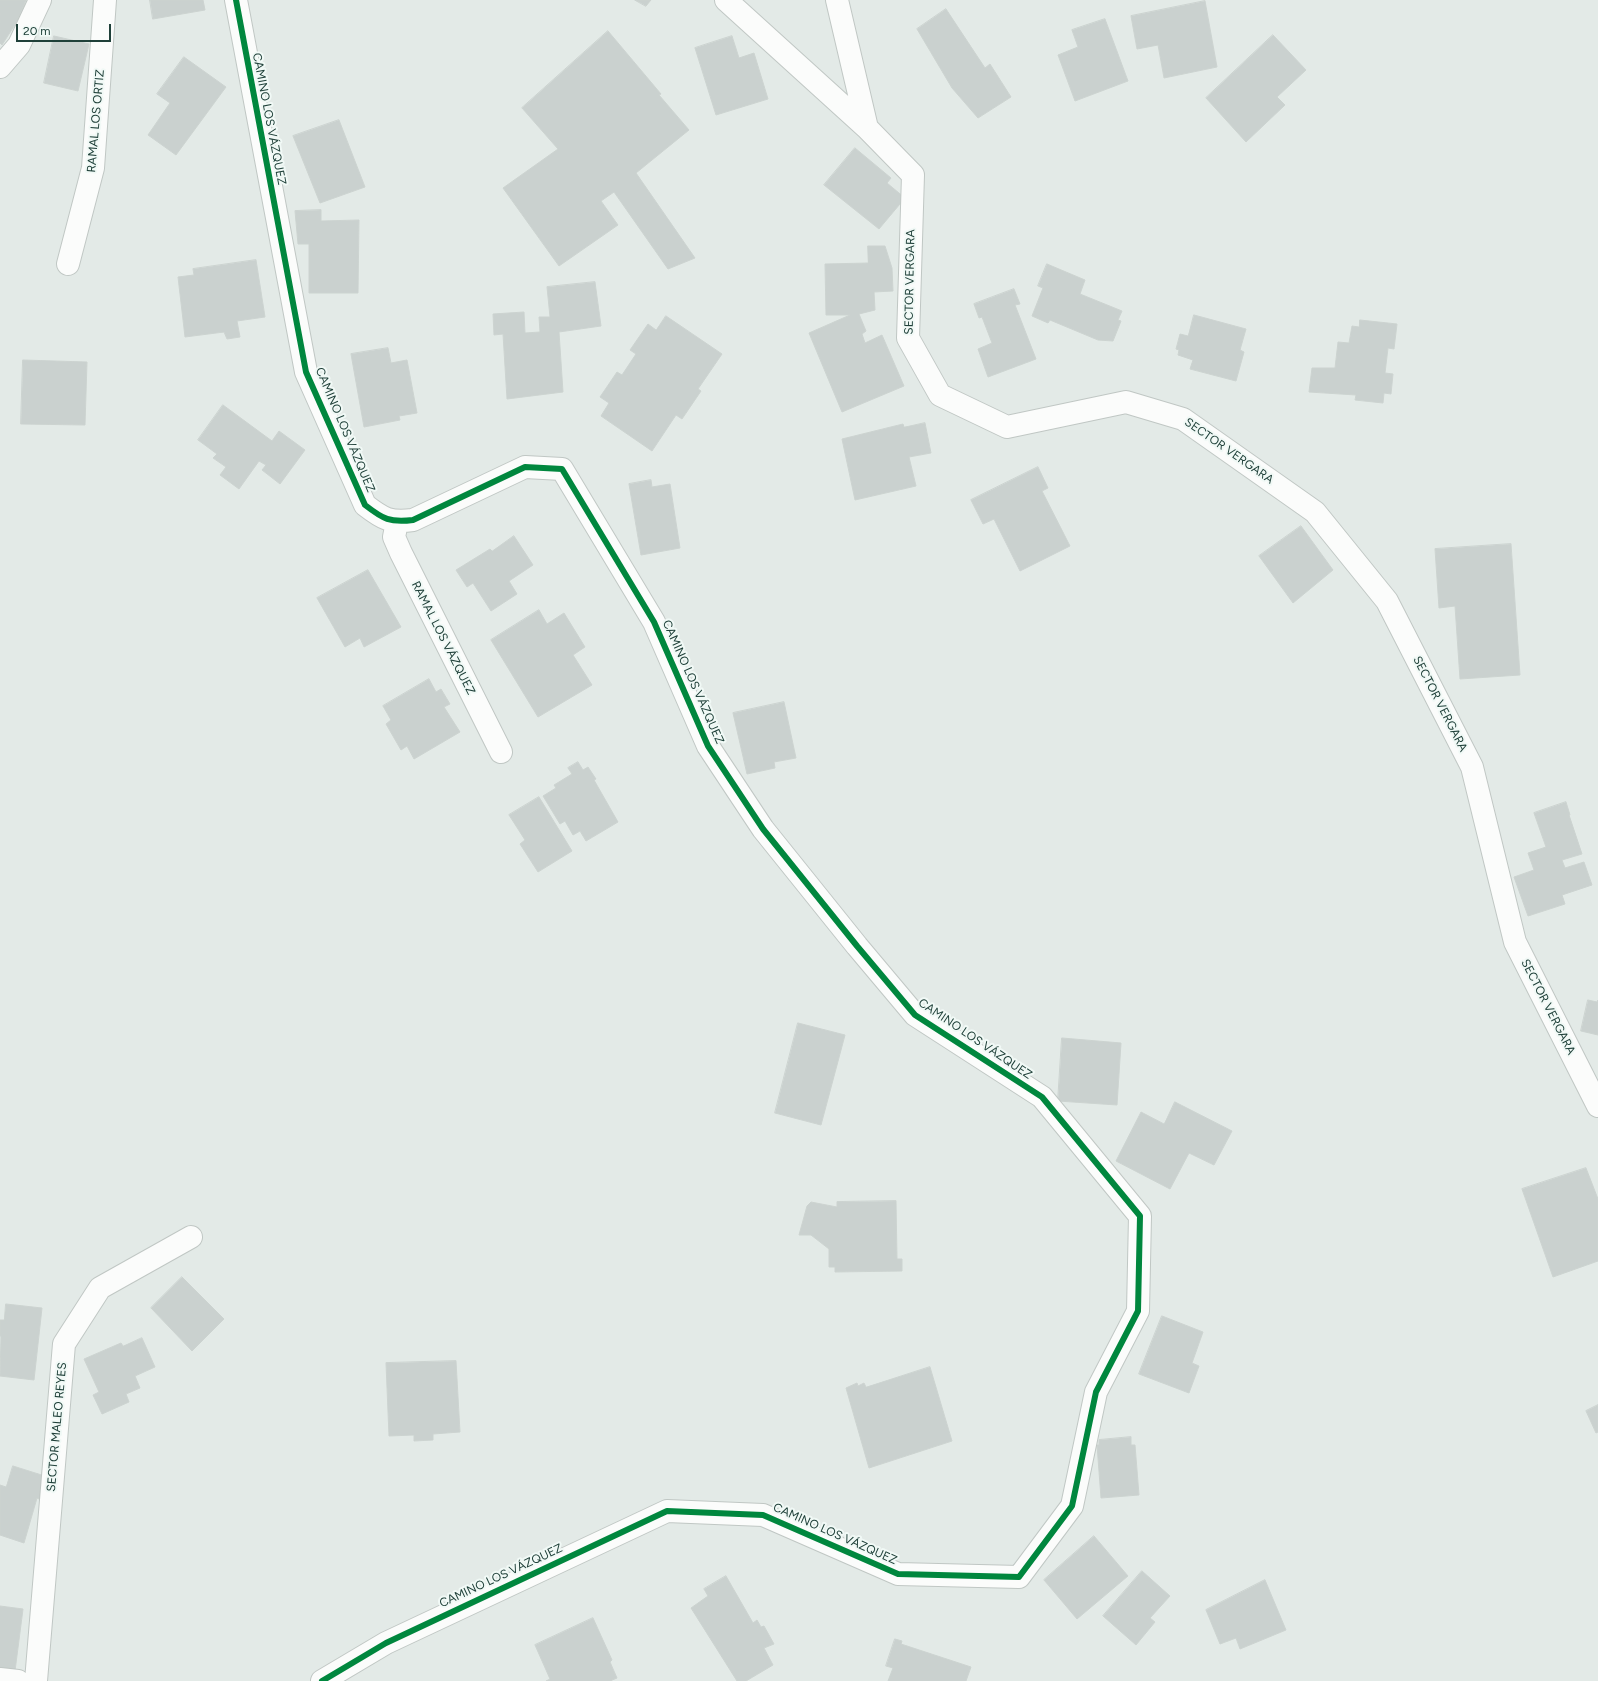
<!DOCTYPE html>
<html>
<head>
<meta charset="utf-8">
<style>
	body { margin:0 }
	#map { position:relative; width:1598px; height:1681px; overflow:hidden; background:#e3eae7; font-family:Figtree,sans-serif }
	canvas { display:block }
	.scale { position:absolute; left:16px; top:24px; width:95px; height:18px; box-sizing:border-box; border:2px solid #1f4039; border-top:0; padding-left:5px; font-size:12px; line-height:14px; white-space:nowrap; color:#1f4039; -webkit-text-stroke:3px #f1f9f6; paint-order:stroke }
</style>
</head>
<body>
<div id="map">
<canvas width="1598" height="1681"></canvas>
<div class="scale">20 m</div>
</div>
<script>
const g = document.querySelector('canvas').getContext('2d');
g.lineJoin = 'round';
function paint(path, color) { g.fillStyle = color; g.fill(path, 'evenodd'); }
function trace(path, color, width, dash) { g.strokeStyle = color; g.lineWidth = width; g.lineCap = dash ? 'butt' : 'round'; g.setLineDash(dash || []); g.stroke(path); }
function label(font, color, halo, rows, align = 'center') {
  g.font = font + ' Figtree,sans-serif'; g.lineWidth = 4; g.setLineDash([]); g.textBaseline = 'middle'; g.strokeStyle = halo; g.fillStyle = color; for (const [text, x, y, turn = 0] of rows) {
    g.save(); g.translate(x, y); g.rotate((+turn || 0) * Math.PI / 180); g.textAlign = isNaN(turn) ? turn : align; if (halo) g.strokeText(text, 0, 0); g.fillText(text, 0, 0); g.restore();
  }
}
const building = new Path2D(`
	M0,0H26L18,20L2,45L0,43Z
	M150,0H203L205,10L153,19Z
	M635,0H651L646,6Z
	M1205,1L1217,67L1164,78L1158,45L1137,49L1131,16Z
	M946,9L985,68L990,64L1011,97L978,118L952,88L917,29Z
	M1105,19L1128,81L1075,101L1058,55L1078,47L1072,30Z
	M608,31L661,94L659,95L689,130L636,173L695,258L668,269L614,192L601,201L618,225L559,266L503,188L558,149L522,108Z
	M1273,35L1306,70L1277,97L1285,105L1246,142L1206,98Z
	M54,36L89,44L78,91L44,83Z
	M732,36L739,58L754,53L768,99L716,115L695,48Z
	M184,57L226,87L176,155L148,135L170,103L157,94Z
	M339,120L365,187L320,203L293,136Z
	M855,148L891,178L887,183L905,198L879,229L824,185Z
	M321,210V221L359,220L358,293H309V244H298L295,211Z
	M868,246H885L892,268L893,291L874,292L875,310L859,314L866,331L862,334L865,343L882,335L904,386L842,412L809,333L850,315H826L825,264L868,263Z
	M256,260L265,317L237,321L240,337L227,339L224,332L185,337L178,277L194,275L193,269Z
	M1047,264L1085,280L1080,294L1122,311L1118,320L1121,321L1113,341L1098,340L1050,320L1048,323L1032,316L1043,288L1038,286Z
	M595,282L601,326L559,332L563,392L507,399L503,334L494,335L493,314L524,312L525,333L540,332L539,317H550L547,287Z
	M1014,289L1020,304L1015,305L1036,359L988,377L978,349L992,343L982,317L979,318L974,304Z
	M1194,315L1246,329L1240,350L1244,352L1236,381L1190,369L1193,360L1178,355L1179,350L1176,349L1180,334L1188,336Z
	M666,316L722,354L698,389L701,391L682,419L676,415L652,451L601,416L609,403L600,397L617,372L622,375L636,354L630,350L648,324L656,330Z
	M1360,320L1397,324L1394,349L1388,348L1385,373L1393,374L1391,394L1384,393L1383,403L1355,400L1356,395L1309,392L1312,368H1335L1338,342L1349,343L1352,326L1359,327Z
	M388,348L391,363L407,360L417,413L399,416L400,420L364,427L351,354Z
	M23,360L87,362L85,425L21,424Z
	M223,405L272,441L279,431L305,450L280,484L262,470L266,465L259,461L239,489L220,475L226,467L213,458L217,454L198,440Z
	M925,423L931,453L909,457L916,486L855,500L842,439L903,424L904,427Z
	M1038,467L1048,488L1042,491L1070,546L1020,571L994,519L983,524L971,500Z
	M651,480L652,487L670,484L680,548L641,555L629,484Z
	M1301,526L1333,570L1293,603L1259,556Z
	M514,536L533,565L509,581L517,594L491,611L473,583L467,587L456,570L490,549L492,551Z
	M1511,544L1520,675L1460,679L1455,606L1439,608L1435,549Z
	M368,570L401,627L364,647L360,638L345,647L317,598Z
	M539,610L547,624L564,613L585,647L573,655L592,685L538,717L491,640Z
	M429,679L436,692L441,689L450,704L444,707L460,732L414,759L407,746L401,750L386,724L391,720L383,706Z
	M784,702L796,758L774,762L775,768L747,774L733,713Z
	M578,762L583,770L588,767L596,779L594,780L618,822L586,841L580,831L573,835L565,821L560,824L543,796L556,788L554,785L572,774L568,768Z
	M539,797L572,851L538,872L520,844L525,840L509,815Z
	M1566,802L1570,815H1569L1582,854L1562,860L1565,868L1584,862L1592,885L1562,895L1565,904L1528,916L1514,877L1534,870L1528,853L1546,847L1534,813Z
	M1588,1000L1597,1002L1598,1000V1035L1581,1031Z
	M798,1023L845,1035L821,1125L775,1113Z
	M1062,1038L1121,1043L1117,1105L1058,1101Z
	M1175,1102L1232,1131L1214,1165L1189,1153L1170,1189L1116,1161L1141,1112L1164,1124Z
	M1586,1168L1598,1199V1261L1553,1277L1522,1189Z
	M896,1201L897,1259H902V1271L835,1272V1267H829V1249L811,1235H799L807,1206L811,1202L837,1207V1202Z
	M182,1277L224,1319L192,1351L151,1308Z
	M6,1304L42,1308L34,1380L0,1376L1,1336H0V1320H4Z
	M1162,1316L1203,1332L1192,1363L1199,1366L1189,1393L1139,1374Z
	M142,1338L155,1367L135,1376L140,1388L126,1394L129,1402L102,1414L93,1395L99,1392L84,1359L121,1343L123,1346Z
	M456,1361L460,1432L433,1434V1440L414,1441V1435L389,1436L386,1363Z
	M930,1367L952,1441L869,1468L846,1388L857,1383L858,1386L864,1383L866,1387Z
	M1598,1405V1432L1596,1433L1586,1411Z
	M1131,1437V1445H1135L1139,1495L1101,1498L1097,1445H1099V1440Z
	M13,1466L48,1477L41,1500L37,1498L24,1543L0,1535V1485L6,1487Z
	M1094,1536L1128,1576L1077,1619L1044,1580Z
	M1142,1571L1170,1596L1150,1618L1155,1622L1136,1645L1103,1616Z
	M726,1576L753,1623L757,1620L761,1627L764,1626L774,1644L764,1648L773,1665L746,1681H737L691,1608L708,1596L704,1589Z
	M1265,1580L1286,1630L1240,1649L1236,1638L1220,1644L1206,1610Z
	M0,1606L23,1609L15,1671L0,1669Z
	M593,1618L612,1660L610,1662L617,1678L610,1681H546L550,1679L535,1645Z
	M895,1639L902,1641L901,1644L971,1667L966,1681H888L893,1668L886,1666Z`);
const street = new Path2D(`
	M236,0L306,372L365,505C383,519 390,523 413,520L525,467L562,469L654,622L708,746L763,829L857,946L915,1015L1042,1097L1140,1216L1138,1311L1096,1392L1072,1506L1019,1577L898,1574L763,1515L667,1511L386,1643L322,1681
	M726,0L867,128L913,175L908,338L940,395L1007,427L1126,402L1183,419L1315,512L1387,601L1472,767L1515,942L1598,1106
	M837,0L867,128
	M0,67L19,45L40,0
	M68,264L93,168L105,0
	M397,522L394,537L401,553L501,752
	M0,1679L18,1681
	M36,1681L64,1344L100,1288L191,1237`);
const cycleway = new Path2D(`
	M236,0L306,372L365,505C383,519 390,523 413,520L525,467L562,469L654,622L708,746L763,829L857,946L915,1015L1042,1097L1140,1216L1138,1311L1096,1392L1072,1506L1019,1577L898,1574L763,1515L667,1511L386,1643L322,1681`);
const streetNames = [
	["CAMINO LOS VÁZQUEZ",269,119,79],
	["RAMAL LOS ORTIZ",96,121,-85],
	["SECTOR VERGARA",910,282,-89],
	["CAMINO LOS VÁZQUEZ",345,430,67],
	["SECTOR VERGARA",1229,451,35],
	["RAMAL LOS VÁZQUEZ",443,638,63],
	["CAMINO LOS VÁZQUEZ",693,682,66],
	["SECTOR VERGARA",1440,704,63],
	["SECTOR VERGARA",1548,1007,63],
	["CAMINO LOS VÁZQUEZ",975,1039,34],
	["SECTOR MALEO REYES",57,1427,-85],
	["CAMINO LOS VÁZQUEZ",835,1534,24],
	["CAMINO LOS VÁZQUEZ",501,1576,-25]
];
paint(building, '#cad1cf');
trace(building, '#ccd3d0', 1);
trace(street, '#c0c7c4', 24);
trace(street, '#fbfcfb', 22);
trace(cycleway, '#00873e', 6);
label('12px', '#1f4039', '#f1f9f6', streetNames);
</script>
</body>
</html>
